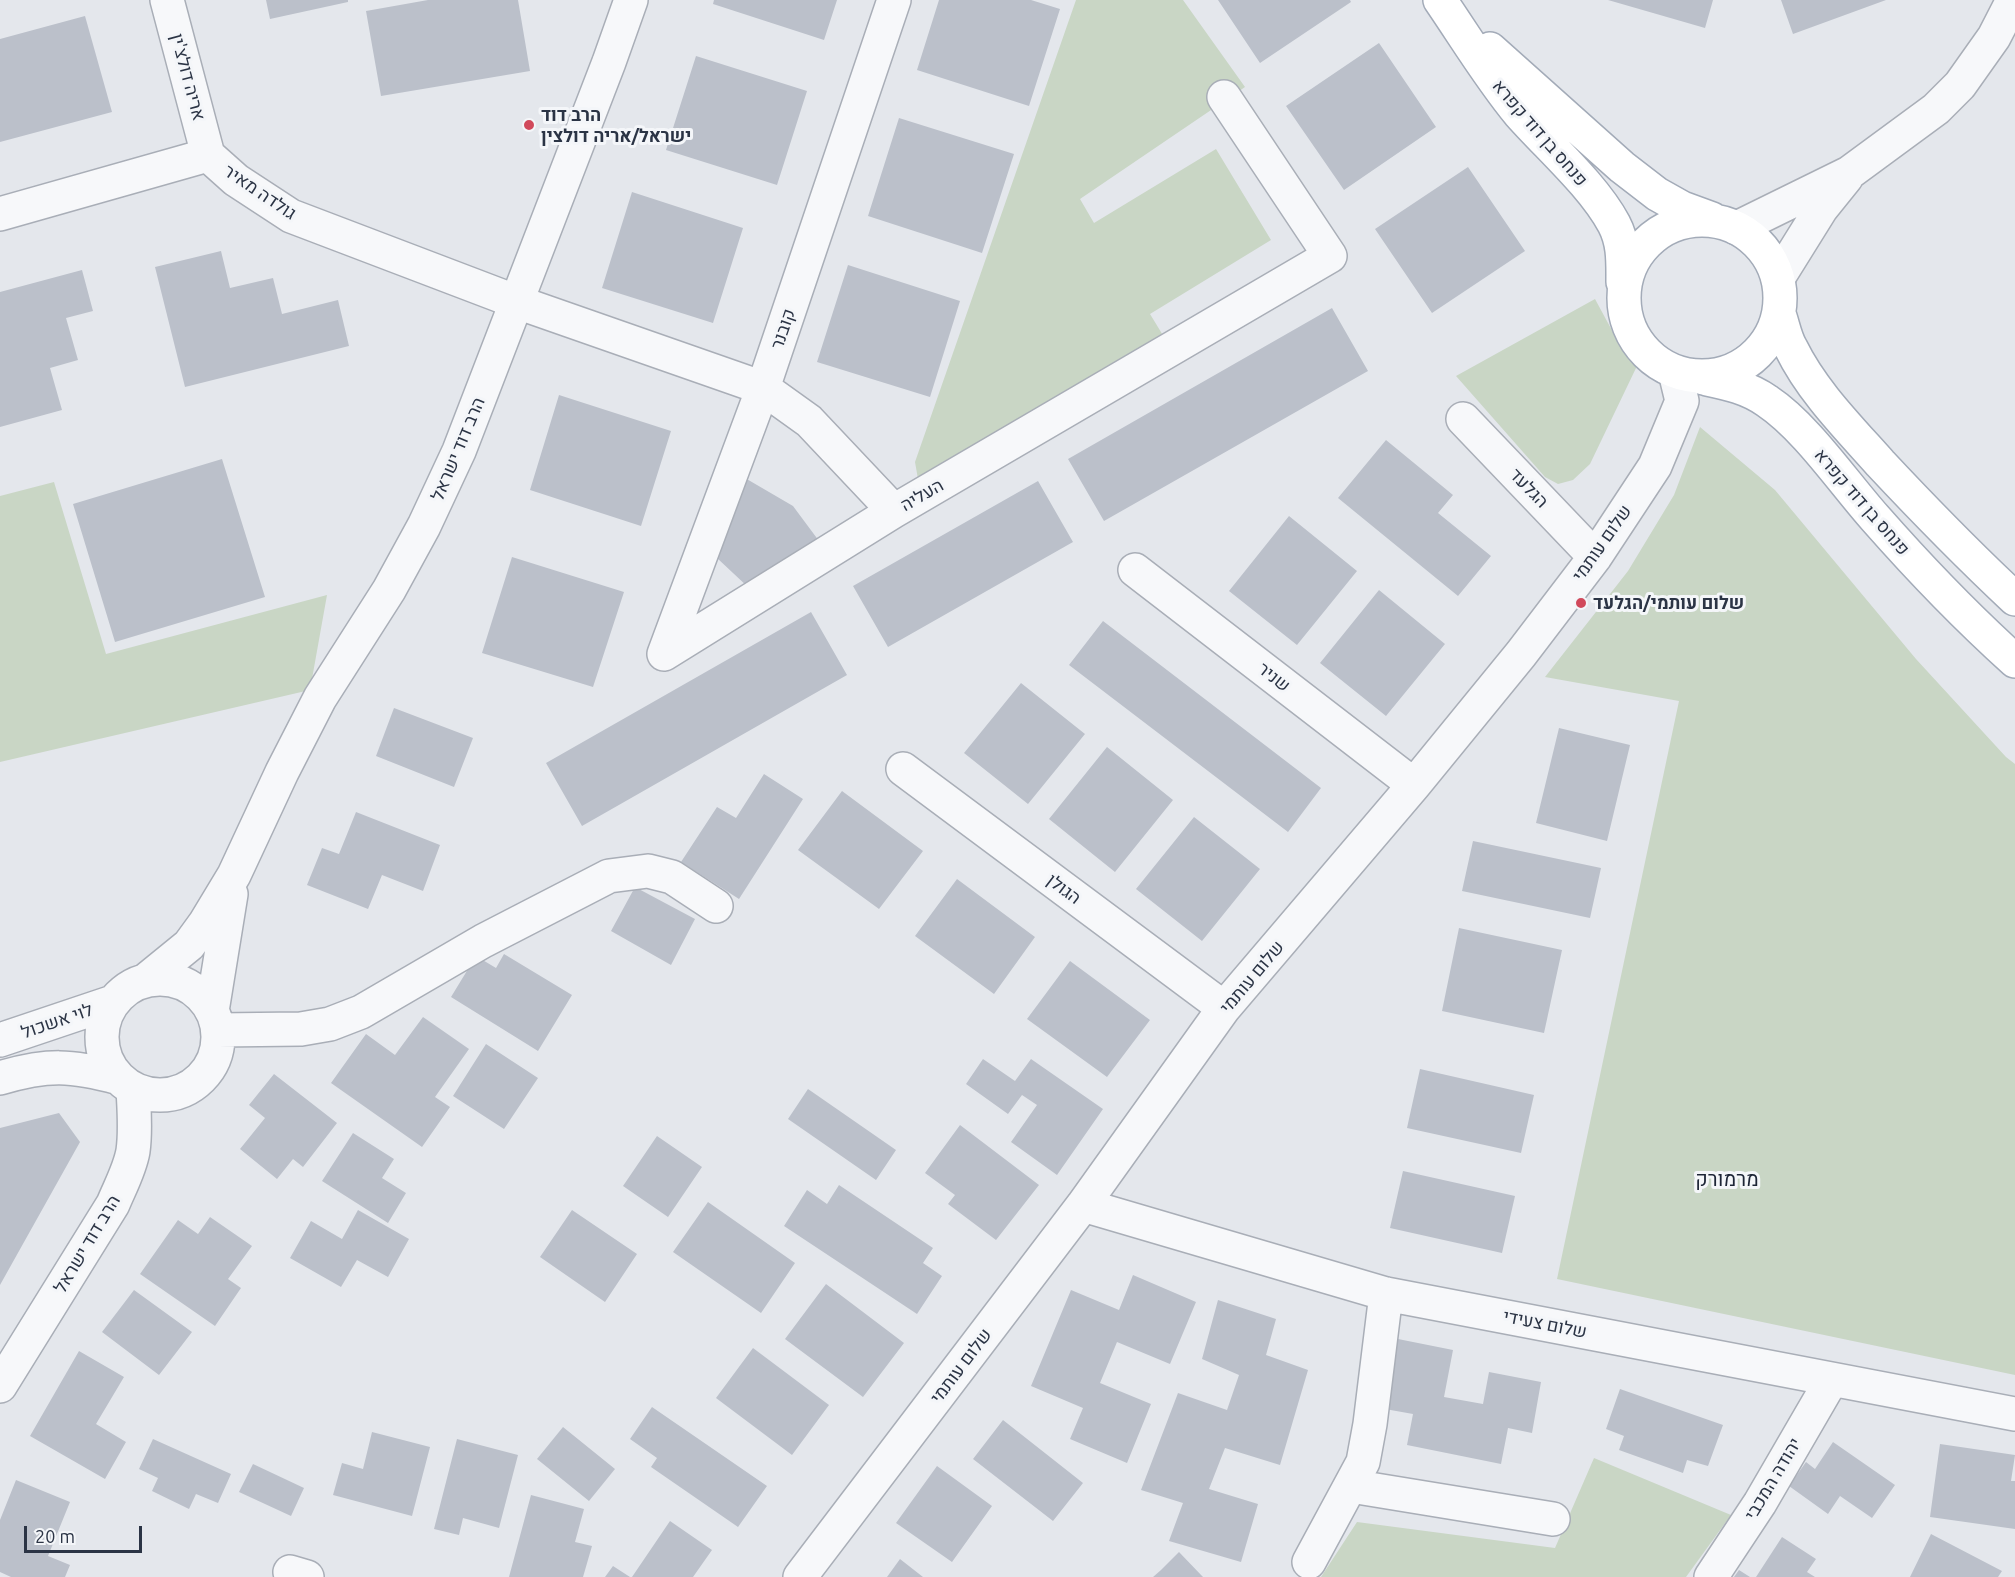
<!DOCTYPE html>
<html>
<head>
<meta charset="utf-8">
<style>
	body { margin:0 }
	#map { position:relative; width:2015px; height:1577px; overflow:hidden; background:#e4e7ec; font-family:Ubuntu,sans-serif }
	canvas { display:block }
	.scale { position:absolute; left:24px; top:1526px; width:118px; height:27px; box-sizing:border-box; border:3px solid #2b3445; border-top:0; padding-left:8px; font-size:18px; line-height:21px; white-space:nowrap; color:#2b3445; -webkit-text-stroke:4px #f4f6f9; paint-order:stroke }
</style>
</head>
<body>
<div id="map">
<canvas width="2015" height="1577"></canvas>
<div class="scale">20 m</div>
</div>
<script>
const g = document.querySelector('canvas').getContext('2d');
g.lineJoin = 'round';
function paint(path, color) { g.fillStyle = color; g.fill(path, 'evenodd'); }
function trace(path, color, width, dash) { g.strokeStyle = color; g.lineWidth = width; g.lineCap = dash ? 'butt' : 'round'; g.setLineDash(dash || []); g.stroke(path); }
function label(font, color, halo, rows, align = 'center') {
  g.font = font + ' Ubuntu,Heebo,sans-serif'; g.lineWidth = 6; g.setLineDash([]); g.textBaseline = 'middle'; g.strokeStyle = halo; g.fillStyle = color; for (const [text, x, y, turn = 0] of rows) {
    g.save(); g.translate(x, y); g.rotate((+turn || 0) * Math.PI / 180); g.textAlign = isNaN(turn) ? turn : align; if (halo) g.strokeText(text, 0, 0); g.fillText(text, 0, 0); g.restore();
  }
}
const green = new Path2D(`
	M1076,0H1183L1245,87L1080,199L1094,223L1216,149L1271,240L1150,314L1164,337L918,479L915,462Z
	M1595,299L1615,336L1637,366L1590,464L1573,480L1558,484L1545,477L1456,376Z
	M1700,427L1775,490L1916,659L2006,757L2015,764V1375L1557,1279L1679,701L1545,677L1628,571L1674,495Z
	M54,482L106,654L327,595L310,690L0,762V496Z
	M1594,1458L1731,1515L1686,1577H1321L1357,1522L1555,1548Z`);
const building = new Path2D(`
	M266,0H348V2L270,19Z
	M428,0H518L530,71L381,96L366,11Z
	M714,0H837L824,40L713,4Z
	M939,0H1031L1060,9L1029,106L917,70Z
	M1218,0H1350L1351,2L1260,63Z
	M1608,0H1713L1705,28Z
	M1781,0H1886L1793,34Z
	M85,16L112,112L0,142V39Z
	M1379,43L1436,127L1344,190L1286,106Z
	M696,56L807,91L777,185L666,150Z
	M899,118L1014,154L982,253L868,216Z
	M1468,167L1525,251L1432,313L1375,229Z
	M632,192L743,228L713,323L602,288Z
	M221,251L230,288L273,278L282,314L338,300L349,346L185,387L155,267Z
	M848,265L960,301L930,397L817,362Z
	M82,270L93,311L66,318L78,360L50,368L62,410L0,427V292Z
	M1332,308L1368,371L1104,521L1068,459Z
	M559,395L671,431L641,526L530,490Z
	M1386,440L1453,495L1438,513L1491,556L1458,596L1338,498Z
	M222,459L265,597L115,642L73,504Z
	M745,478L793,506L819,541L749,588L717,558Z
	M1038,481L1073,542L888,647L853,586Z
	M1289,516L1357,571L1297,645L1229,591Z
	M512,557L624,592L593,687L482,653Z
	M1379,590L1445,644L1386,716L1320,663Z
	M811,612L847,675L582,826L546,763Z
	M1103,621L1321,788L1288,832L1069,665Z
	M1021,683L1085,734L1028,804L964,753Z
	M394,708L473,738L454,787L376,756Z
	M1559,728L1630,745L1607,841L1536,823Z
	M1107,747L1173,800L1115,872L1049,819Z
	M764,774L803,799L739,899L681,862L717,807L736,818Z
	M842,791L923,851L879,909L798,850Z
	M356,812L440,845L423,891L382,875L368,909L307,885L322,848L339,854Z
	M1194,817L1260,869L1202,941L1136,889Z
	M1473,841L1601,868L1590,918L1462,891Z
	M957,879L1035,937L994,994L915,936Z
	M635,887L695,919L671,965L611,931Z
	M1459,928L1562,950L1544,1033L1442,1011Z
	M504,954L572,995L538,1051L451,997L476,956L496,968Z
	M1070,961L1150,1020L1107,1077L1027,1019Z
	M423,1017L469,1049L435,1097L450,1107L422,1147L331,1083L366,1034L395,1055Z
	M486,1044L538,1078L504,1129L453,1096Z
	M983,1059L1015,1081L1031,1059L1103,1109L1057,1175L1011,1142L1037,1105L1022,1095L1008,1114L966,1084Z
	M1420,1069L1534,1095L1521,1153L1407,1128Z
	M274,1074L337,1123L303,1167L293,1159L277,1179L240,1149L265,1118L249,1105Z
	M808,1089L896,1150L876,1180L788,1119Z
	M59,1113L80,1142L0,1285V1128Z
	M960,1125L1039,1185L996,1240L948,1204L955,1195L925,1173Z
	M353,1133L394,1159L382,1178L406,1193L388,1223L322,1181Z
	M657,1136L702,1167L668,1217L623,1186Z
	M1403,1171L1515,1196L1502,1253L1390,1228Z
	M839,1185L933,1248L923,1263L942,1276L917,1314L784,1226L807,1190L827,1204Z
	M708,1202L795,1263L761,1313L673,1252Z
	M358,1210L409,1239L388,1277L357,1260L341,1287L290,1258L311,1221L342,1239Z
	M572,1210L637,1254L605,1302L540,1257Z
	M210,1217L252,1246L228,1279L241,1288L215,1326L140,1274L178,1220L198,1234Z
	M1133,1275L1196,1302L1170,1364L1117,1342L1100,1383L1151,1404L1127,1463L1070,1439L1083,1408L1031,1386L1071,1290L1119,1310Z
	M826,1284L904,1343L863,1397L785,1339Z
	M134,1290L192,1332L159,1375L102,1332Z
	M1218,1300L1276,1319L1266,1355L1308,1370L1280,1465L1225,1448L1209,1489L1258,1504L1241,1562L1169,1541L1183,1503L1141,1490L1178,1393L1227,1410L1239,1375L1202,1359Z
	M1398,1339L1453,1350L1444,1397L1483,1404L1489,1372L1541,1382L1532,1433L1508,1428L1501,1464L1407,1445L1413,1414L1385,1409Z
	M753,1348L829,1405L792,1455L716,1398Z
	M79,1351L124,1377L96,1424L126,1442L105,1479L30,1436Z
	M1620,1389L1723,1425L1708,1466L1687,1460L1683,1473L1619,1450L1624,1436L1606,1429Z
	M652,1407L767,1486L738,1527L651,1467L657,1458L630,1439Z
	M1003,1420L1083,1483L1053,1521L973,1459Z
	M563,1427L615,1469L589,1501L537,1459Z
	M372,1432L430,1447L412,1516L333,1495L342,1463L363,1469Z
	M153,1439L231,1474L218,1503L196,1494L189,1509L152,1491L158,1478L139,1469Z
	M457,1439L518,1455L499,1528L463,1518L459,1535L434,1529Z
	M1833,1442L1895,1485L1872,1518L1840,1496L1828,1514L1789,1486L1806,1462L1815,1469Z
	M1940,1444L2015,1455L2011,1481H2015V1529L1930,1517Z
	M253,1464L304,1488L291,1516L239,1492Z
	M937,1466L992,1506L952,1562L896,1523Z
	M16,1480L70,1502L48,1556L70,1565L65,1577H11L0,1572V1520Z
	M531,1495L584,1509L575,1542L592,1546L583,1577H509Z
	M670,1521L712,1550L693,1577H632Z
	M1931,1534L2002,1571L1998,1577H1910Z
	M1782,1537L1816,1559L1807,1572L1815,1577H1756Z
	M1179,1552L1203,1577H1153L1161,1570Z
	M900,1559L923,1577H887Z
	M613,1566L630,1577H605Z
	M1739,1570L1750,1577H1734Z`);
const minor = new Path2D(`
	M167,0L208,155
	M208,155L236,180L291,216L517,302L763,388L809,421L894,511
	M0,214L208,155
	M1737,228L1849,173L1936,109L1960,85L1994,37L2013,0
	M1778,278L1821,209L1846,178
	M1463,419L1595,557
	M1135,570L1414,785
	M664,654L894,511L1330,256L1224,97
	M664,654L763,388L894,0
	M903,769L1224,1008
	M102 1037a58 58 0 1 1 116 0a58 58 0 1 1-116 0Z
	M146,980L189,945L205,923L234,875L282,772L320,698L389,590L424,526L459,451L609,62L631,0
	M212,1011L231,894
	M218,1030L301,1029L330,1024L361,1012L483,941L609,876L648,871L672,877L716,906
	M0,1040L113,1002
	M0,1078C48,1064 71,1065 119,1078
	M1083,1205L1386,1294L2015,1414
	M0,1386L113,1204C120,1187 130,1169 133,1151C136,1130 134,1109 133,1089
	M1351,1486L1553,1519
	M1309,1562L1363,1462L1370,1424L1386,1294
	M290,1572L307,1577
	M800,1577L1083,1205L1224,1008L1414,785L1521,654L1595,557L1655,466L1682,401L1675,372
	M1711,1577L1760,1503L1832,1379`);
const major = new Path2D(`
	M1440,0C1466,38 1490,78 1519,113C1549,147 1593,185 1614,224C1624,243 1623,262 1623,282
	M1490,49L1622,167L1657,194L1682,208L1712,219
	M1624 298a78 78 0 1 1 156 0a78 78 0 1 1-156 0Z
	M1779,314C1783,325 1785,338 1791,348C1812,391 1848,427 1880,463C1924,510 1968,555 2015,599
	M1703,378C1726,383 1747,387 1767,401C1806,427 1843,482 1875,518C1919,568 1965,616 2015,661`);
const markers = [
	[529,125,6,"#d1495b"],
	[1581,603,6,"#d1495b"]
];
const streetNames = [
	["אריה דולצ'ין",188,77,75],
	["פנחס בן דוד קפרא",1540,133,49],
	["גולדה מאיר",260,192,34],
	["קובנר",783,329,-71],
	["הרב דוד ישראל",458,449,-67],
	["הגלעד",1529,488,46],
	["העליה",922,495,-30],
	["פנחס בן דוד קפרא",1862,502,49],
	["שלום עותמי",1602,543,-55],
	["שניר",1274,677,38],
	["הגולן",1064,889,37],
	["שלום עותמי",1252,977,-50],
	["לוי אשכול",57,1021,-19],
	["הרב דוד ישראל",87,1244,-59],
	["שלום צעידי",1545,1324,11],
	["שלום עותמי",961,1366,-53],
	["יהודה המכבי",1773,1479,-59]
];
const poiNames = [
	["הרב דוד",541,115],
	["ישראל/אריה דולצין",541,136],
	["שלום עותמי/הגלעד",1593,603]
];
const neighbourhoodNames = [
	["מרמורק",1727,1179]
];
paint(green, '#c9d6c5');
paint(building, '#bbc0ca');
trace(minor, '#a9aeb7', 36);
trace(major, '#a3abb8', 36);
trace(minor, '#f7f8fa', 33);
trace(major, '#fff', 33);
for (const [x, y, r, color] of markers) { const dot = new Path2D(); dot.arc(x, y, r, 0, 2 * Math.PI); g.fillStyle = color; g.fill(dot); trace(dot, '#f4f6f9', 2); }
label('18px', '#2b3445', '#f4f6f9', streetNames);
label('bold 18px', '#2b3445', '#f4f6f9', poiNames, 'left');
label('20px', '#1d2536', '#f4f6f9', neighbourhoodNames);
</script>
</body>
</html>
